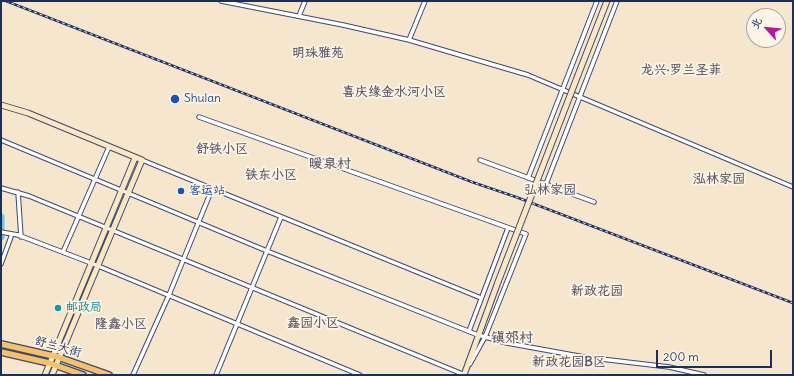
<!DOCTYPE html>
<html>
<head>
<meta charset="utf-8">
<style>
	body { margin:0 }
	#map { position:relative; width:794px; height:376px; overflow:hidden; background:#f6e6cd; font-family:Delius,"LXGW WenKai TC",sans-serif }
	canvas { display:block }
	.frame { position:absolute; inset:0; border:2px solid #1b2f5e; pointer-events:none }
	.north { position:absolute; left:746px; top:8px; width:40px; height:40px; box-sizing:border-box; background:#fcf5e5; border:1px solid #a2a6af; border-radius:50%; rotate:297deg; font-size:11px; font-weight:700; line-height:16px; text-align:center; color:#1b2f5e }
	.north::after { content:''; display:block; margin:auto; width:14px; height:18px; background:#b5179e; clip-path:polygon(50% 0,100% 100%,50% 72%,0 100%) }
	.scale { position:absolute; left:656px; top:350px; width:116px; height:18px; box-sizing:border-box; border:2px solid #1b2f5e; border-top:0; padding-left:5px; font-size:12px; line-height:14px; white-space:nowrap; color:#1b2f5e; -webkit-text-stroke:3px #fcf5e5; paint-order:stroke }
</style>
</head>
<body>
<div id="map">
<canvas width="794" height="376"></canvas>
<div class="frame"></div>
<div class="north">北</div>
<div class="scale">200 m</div>
</div>
<script>
const g = document.querySelector('canvas').getContext('2d');
g.lineJoin = 'round';
function trace(path, color, width, dash) { g.strokeStyle = color; g.lineWidth = width; g.lineCap = dash ? 'butt' : 'round'; g.setLineDash(dash || []); g.stroke(path); }
function label(font, color, halo, rows, align = 'center') {
  g.font = font + ' Delius,"LXGW WenKai TC",sans-serif'; g.lineWidth = 3.5; g.setLineDash([]); g.textBaseline = 'middle'; g.strokeStyle = halo; g.fillStyle = color; for (const [text, x, y, turn = 0] of rows) {
    g.save(); g.translate(x, y); g.rotate((+turn || 0) * Math.PI / 180); g.textAlign = isNaN(turn) ? turn : align; if (halo) g.strokeText(text, 0, 0); g.fillText(text, 0, 0); g.restore();
  }
}
const river = new Path2D(`
	M1,217V237`);
const street = new Path2D(`
	M221,1L343,25L409,40L528,75L793,187
	M299,16L305,1
	M409,40L425,1
	M199,117L526,234L485,337L470,364
	M1,140L267,251L478,335L507,343L584,357L669,367L704,375
	M142,160L481,298
	M480,160L594,202
	M528,178L597,1
	M546,184L617,1
	M1,188L29,196L465,375
	M18,192L21,237
	M1,232L18,235L91,263L360,375
	M63,252L109,147
	M1,264L12,234
	M469,331L508,228
	M133,375L169,295L212,189
	M216,375L281,217`);
const secondary = new Path2D(`
	M578,75L607,1
	M1,105L28,113L142,160L52,375
	M45,375L135,158
	M464,375L498,282`);
const primary = new Path2D(`
	M1,344L58,357L109,375
	M1,352L49,363L83,375`);
const rail = new Path2D(`
	M6,1L472,182L516,197L793,303`);
const secondaryBridge = new Path2D(`
	M498,282L578,75`);
const markers = [
	[175,99,5,"#1a4fb4"],
	[181,191,4,"#1a4fb4"],
	[58,308,4,"#0f9aa8"]
];
const transitNames = [
	["Shulan",184,99],
	["客运站",189,191]
];
const cultureNames = [
	["邮政局",66,308]
];
const streetNames = [
	["舒兰大街",58,347,16]
];
const neighbourhoodNames = [
	["明珠雅苑",318,53],
	["龙兴·罗兰圣菲",681,70],
	["喜庆缘金水河小区",394,92],
	["舒铁小区",222,149],
	["铁东小区",271,175],
	["泓林家园",719,179],
	["弘林家园",550,190],
	["新政花园",597,291],
	["鑫园小区",313,323],
	["隆鑫小区",121,324],
	["新政花园B区",569,362]
];
const quarterNames = [
	["暖泉村",330,164],
	["镇郊村",512,338]
];
trace(river, '#6ac5e8', 7);
trace(street, '#3c4a6f', 5.5);
trace(secondary, '#3c4a6f', 7);
trace(primary, '#3c4a6f', 8);
trace(street, '#fff', 3.5);
trace(secondary, '#fbe7c3', 5);
trace(primary, '#f4c26a', 5.5);
trace(rail, '#1b2f5e', 2.5);
trace(rail, '#fcf5e5', 1, [3]);
trace(secondaryBridge, '#3c4a6f', 7, []);
trace(secondaryBridge, '#fbe7c3', 5);
for (const [x, y, r, color] of markers) { const dot = new Path2D(); dot.arc(x, y, r, 0, 2 * Math.PI); g.fillStyle = color; g.fill(dot); trace(dot, '#fcf5e5', 1.5); }
label('12px', '#164399', '#fcf5e5', transitNames, 'left');
label('12px', '#0d838f', '#fcf5e5', cultureNames, 'left');
label('12px', '#1b2f5e', '#fcf5e5', streetNames);
label('bold 13px', '#5c5667', '#fcf5e5', neighbourhoodNames);
label('bold 14px', '#5c5667', '#fcf5e5', quarterNames);
</script>
</body>
</html>
